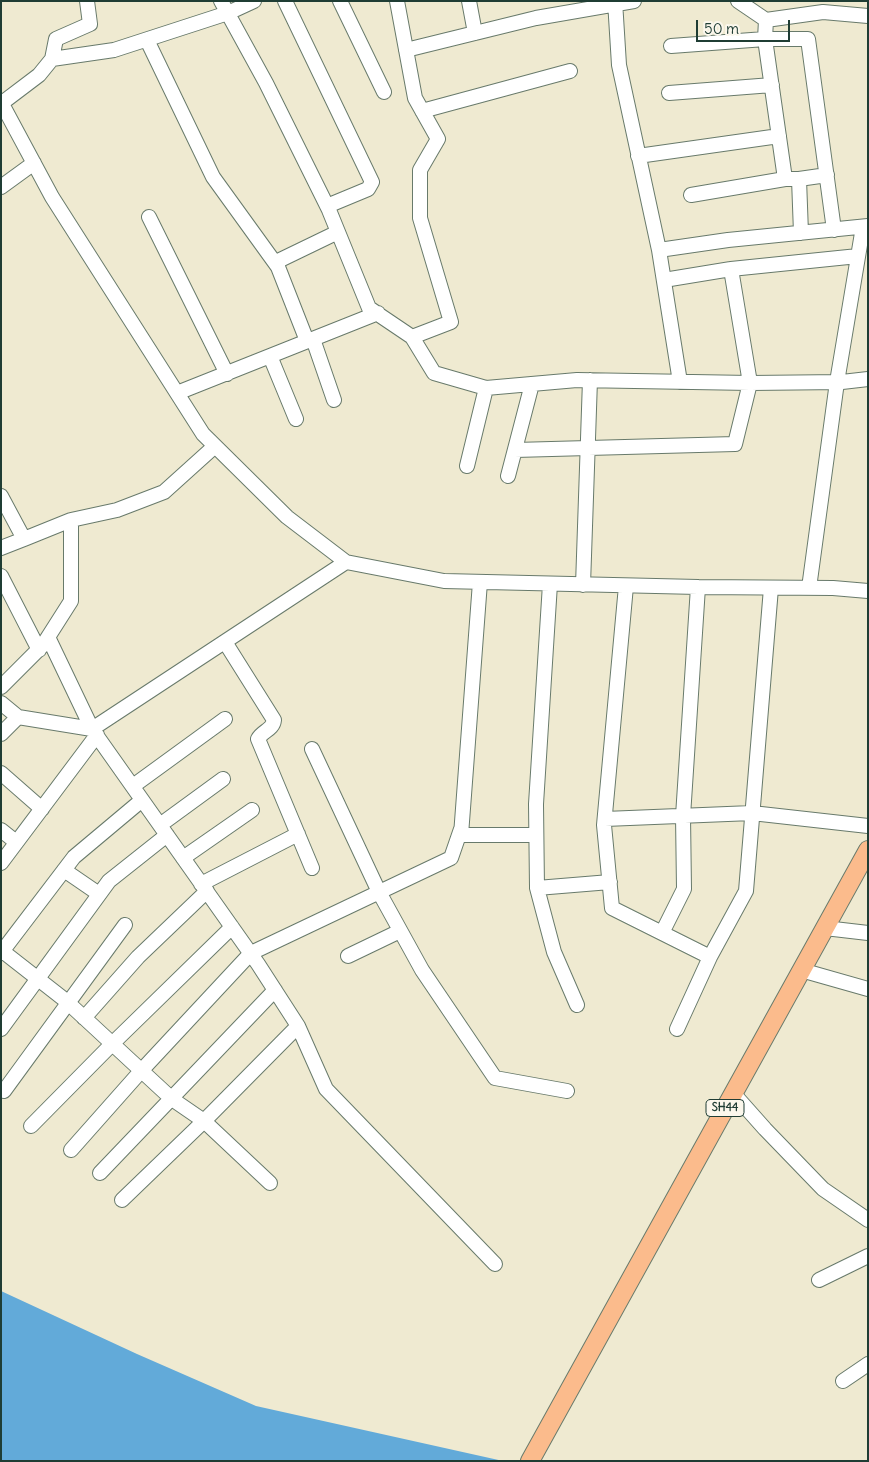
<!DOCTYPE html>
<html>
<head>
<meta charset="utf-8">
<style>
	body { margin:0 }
	#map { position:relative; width:869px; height:1462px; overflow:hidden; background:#efead1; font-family:Delius,sans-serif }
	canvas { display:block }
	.frame { position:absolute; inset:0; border:2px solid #1f3d34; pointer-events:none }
	.scale { position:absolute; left:696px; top:20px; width:94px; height:22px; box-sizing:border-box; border:2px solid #1f3d34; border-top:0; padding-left:6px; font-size:15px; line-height:18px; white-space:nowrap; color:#1f3d34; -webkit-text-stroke:4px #fbf7ec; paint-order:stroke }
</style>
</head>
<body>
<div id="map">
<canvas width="869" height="1462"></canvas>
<div class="frame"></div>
<div class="scale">50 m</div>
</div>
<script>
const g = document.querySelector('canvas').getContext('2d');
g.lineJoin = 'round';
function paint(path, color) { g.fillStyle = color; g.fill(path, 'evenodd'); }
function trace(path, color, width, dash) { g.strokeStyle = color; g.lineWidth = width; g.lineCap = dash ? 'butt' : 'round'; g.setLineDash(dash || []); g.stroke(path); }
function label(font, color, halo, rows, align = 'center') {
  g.font = font + ' Delius,sans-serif'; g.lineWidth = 5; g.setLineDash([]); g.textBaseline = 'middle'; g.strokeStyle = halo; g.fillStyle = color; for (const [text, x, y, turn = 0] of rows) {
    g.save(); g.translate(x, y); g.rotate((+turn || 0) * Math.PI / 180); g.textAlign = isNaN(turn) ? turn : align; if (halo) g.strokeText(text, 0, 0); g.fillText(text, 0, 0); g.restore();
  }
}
const water = new Path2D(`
	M1,1291L137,1354L256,1406L503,1461H1Z`);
const minor = new Path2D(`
	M221,1L266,83L329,210L369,308L412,337L434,373L486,388L577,380L750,383L842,382L868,379
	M285,1L372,182L368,189L327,206
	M340,1L384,92
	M397,1L415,98L438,139L420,170V218L451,322L412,337
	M469,1L475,33
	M615,1L619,65L659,250L728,240L868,226
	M738,1L766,20L823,12L868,16
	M766,20L765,39H808L834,230
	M147,40L213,177L278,267
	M671,46L765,39L785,179H799L801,233
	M406,50L536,18L634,1
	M52,59L114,50L228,13L254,1
	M669,93L772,85
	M1,102L52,197L203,434L287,517L346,562L444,581L698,587L833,588L868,591
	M2,103L39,75L52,59L56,39L90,24L87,1
	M422,111L570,71
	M638,156L779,136
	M799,179L827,175
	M1,187L34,163
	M691,195L785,179
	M149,217L227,374
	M659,250L680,382
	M664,280L731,269
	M313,339L334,400
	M307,341L278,267V261L338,232
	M270,356L296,419
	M177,393L378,313
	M515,450L735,444L750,383L731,269L858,256
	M467,466L486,388
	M508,476L532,384
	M1,496L24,539L71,520L117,510L164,492L215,446
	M1,548L24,539
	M1,576L39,650
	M480,582L461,835H536
	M550,584L536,804L537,888L610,882
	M583,585L590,380
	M626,586L604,825L612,908L710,957L746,891L771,588
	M809,588L837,382L863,227
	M48,637L92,729L258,964L298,1026L326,1089L495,1264
	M225,642L274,720C273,730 262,731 258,739L312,868
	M1,687L43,645L71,601V520
	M1,703L18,717L92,729L346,562
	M1,734L18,717
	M312,749L379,892L422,970L495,1078L567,1091
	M1,773L42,809
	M133,786L225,719
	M605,819L752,813L868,826
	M160,825L223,779
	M1,830L16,842
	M183,858L252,810
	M1,863L97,735
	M64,870L99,894
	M201,884L298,834
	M537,888L554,952L577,1005
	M825,928L868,933
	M662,933L684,889L683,816L698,587
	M1,950L65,1000L172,1099L204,1121L298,1026
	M1,953L74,857L142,800
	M348,956L400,931
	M801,970L868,989
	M84,1018L138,957L207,891
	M1,1029L109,881L167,835
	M677,1029L710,957
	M4,1091L125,925
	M733,1093L765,1129L823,1189L868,1220
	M31,1126L112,1044L232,927
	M71,1150L141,1071L251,953L451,858L461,829
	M100,1173L275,990
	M122,1200L204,1121L270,1183
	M819,1280L868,1256
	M843,1381L868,1364`);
const major = new Path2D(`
	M530,1461L868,850`);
const shields = [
	[725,1108,38]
];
const shieldNames = [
	["SH44",725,1108]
];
paint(water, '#62aad9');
trace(minor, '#687a6b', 16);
trace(major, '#687a6b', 20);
trace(minor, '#fff', 14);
trace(major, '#fbbb8c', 18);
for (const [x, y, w] of shields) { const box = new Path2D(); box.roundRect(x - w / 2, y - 8.5, w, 17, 4); g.fillStyle = '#fbf7ec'; g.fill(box); trace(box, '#1f3d34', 1); }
label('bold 11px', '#1f3d34', null, shieldNames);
</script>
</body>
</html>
